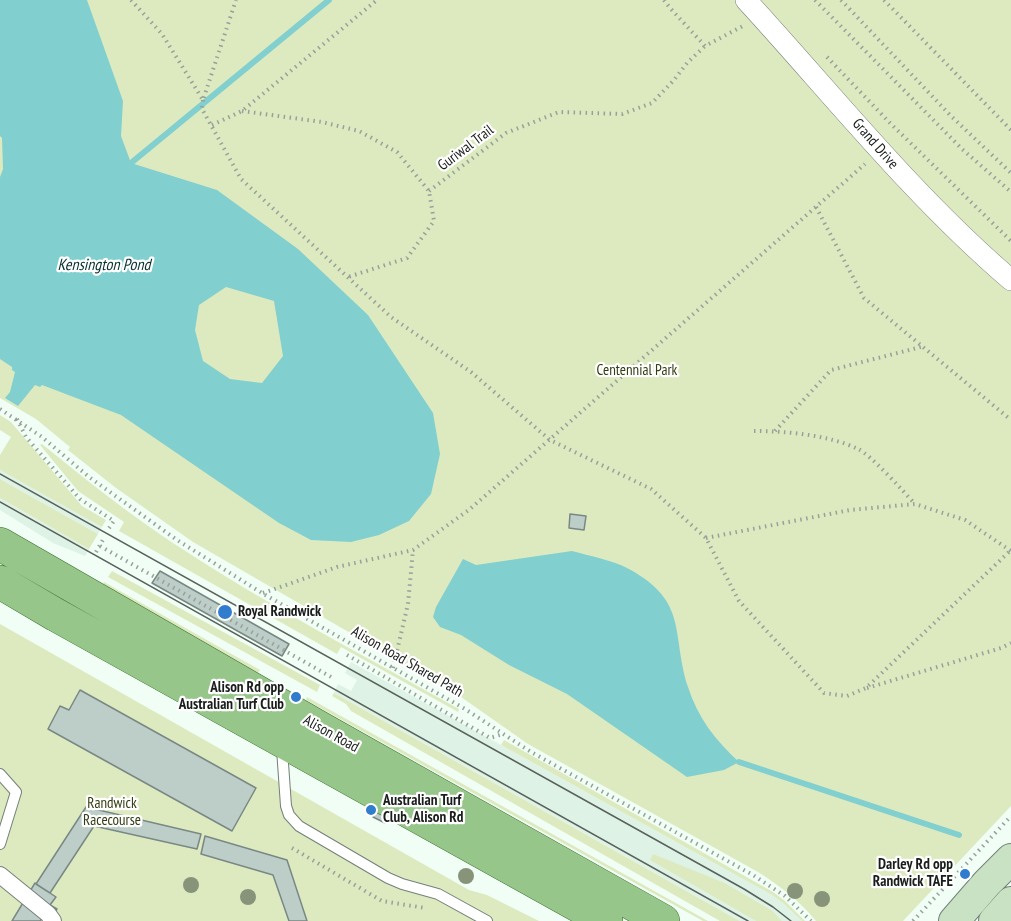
<!DOCTYPE html>
<html>
<head>
<meta charset="utf-8">
<style>
	body { margin:0 }
	canvas { display:block; background:#f0fef5 }
</style>
</head>
<body>
<canvas width="1011" height="921"></canvas>
<script>
const g = document.querySelector('canvas').getContext('2d');
g.lineJoin = 'round';
function paint(path, color) { g.fillStyle = color; g.fill(path, 'evenodd'); }
function trace(path, color, width, dash) { g.strokeStyle = color; g.lineWidth = width; g.lineCap = dash ? 'butt' : 'round'; g.setLineDash(dash || []); g.stroke(path); }
function label(font, color, halo, rows, align = 'center') {
  g.font = font + ' "PT Sans Narrow",sans-serif'; g.lineWidth = 4.5; g.setLineDash([]); g.textBaseline = 'middle'; g.strokeStyle = halo; g.fillStyle = color; for (const [text, x, y, turn = 0] of rows) {
    g.save(); g.translate(x, y); g.rotate((+turn || 0) * Math.PI / 180); g.textAlign = isNaN(turn) ? turn : align; if (halo) g.strokeText(text, 0, 0); g.fillText(text, 0, 0); g.restore();
  }
}
const built = new Path2D(`
	M0,470L69,507L102,527L98,534L27,494L0,479Z
	M0,498L89,549L85,556L53,543L0,510Z
	M351,662L772,895L783,903L802,921H782L773,911L725,883L665,860L756,921H740L334,693L338,684L351,691L357,680L345,673Z`);
const green = new Path2D(`
	M0,0H1011V806L903,921H816C800,901 780,886 758,872L528,744L461,697L193,542L116,488L68,450L70,447L36,419L0,398Z
	M0,415L11,422L82,506L106,520L102,527L0,470V455L11,437L0,430Z
	M42,444C85,479 129,514 176,545C267,605 365,656 459,709L458,712L341,647L337,654L119,531L124,522L78,491L40,445Z
	M0,479L98,534L89,549L0,498Z
	M112,571L320,685L317,692L108,577Z
	M104,582L260,670L258,673L102,586Z
	M0,624L469,890L487,895L539,921H0Z
	M334,693L738,920L740,921H720L351,711L346,704L332,696Z
	M307,697L708,921H703L306,700Z
	M504,740L773,892L785,901L805,921H802L783,903L772,895L501,745Z
	M653,854L725,883L773,911L782,921H756L650,860Z`);
const water = new Path2D(`
	M0,0H87L123,101L121,136L131,163L217,190L298,249L368,315L433,413L440,454L431,494L409,521L379,535L351,542L311,540L279,523L121,415L42,385L40,387L35,385L18,406L5,398L10,392L15,372L12,370V367L0,359V177L3,169L2,138L0,136ZM226,287L274,301L283,356L262,383L230,379L203,361L195,330L199,305Z
	M572,551C590,556 612,560 629,569C689,602 671,633 688,687C698,718 715,740 739,762L724,770L687,777L567,694L509,665L461,635L440,627L433,617L436,607L463,559L476,565Z`);
const stream = new Path2D(`
	M131,163L329,0
	M739,762L959,835`);
const building = new Path2D(`
	M570,514L586,516L584,530L569,528Z
	M160,571L289,644L282,656L152,583Z
	M80,690L256,788L232,831L48,729L60,706L69,710Z
	M86,807L201,834L197,849L94,826L50,893L36,884Z
	M376,812L388,818L385,823L373,817Z
	M205,836L287,860L307,921H289L273,875L201,854Z
	M35,883L56,897L50,905L57,909L49,921L43,917L40,921H12Z`);
const path = new Path2D(`
	M131,0L162,34L203,100L236,0
	M664,0L670,8L705,46L743,26
	M815,0L962,149L1011,192
	M841,0L950,115L1011,173
	M884,0L1011,130
	M827,57L889,122L1011,241
	M203,100L202,109L241,179L391,317L471,372L550,440L651,489L706,538L739,601L824,693L847,696L866,688L1011,550
	M242,111L322,122L359,131L397,152L429,191L434,221L407,258L348,277
	M212,125L242,111L377,0
	M429,191L506,133L559,112L622,114L652,103L674,80L687,63L705,46
	M816,207L864,298L1011,420
	M0,409L42,437L89,477L177,540L262,593L465,709L531,752L753,875L785,896L811,921
	M17,419L26,437L80,499L114,521L109,528
	M754,431C786,431 829,435 858,449C870,454 904,492 915,504
	M775,431L831,370L921,347
	M706,538L850,510L915,504L965,520L1011,551
	M100,546L333,678
	M96,552L104,538
	M263,593L337,567L413,550L470,509L865,164
	M347,655L490,738L503,734
	M393,668L408,604L413,550
	M867,688L1001,648L1011,643
	M292,848L382,901L425,908
	M913,921L1011,816`);
const service = new Path2D(`
	M282,749L286,806L289,815L299,826L388,878L402,884L438,894L487,921
	M0,774L16,792L0,844`);
const pedestrian = new Path2D(`
	M0,875L48,914L53,921`);
const minor = new Path2D(`
	M746,0C833,95 913,196 1011,280`);
const secondary = new Path2D(`
	M954,921L987,883L1011,859
	M994,921L1011,902`);
const primary = new Path2D(`
	M0,544L320,728L663,921
	M0,582L56,615L606,921`);
const tram = new Path2D(`
	M0,474L744,889L773,907L791,921
	M0,502L748,921`);
const trees = [
	[466,876],
	[191,885],
	[795,891],
	[248,897],
	[822,899]
];
const markers = [
	[225,612,8,"#317dcd"],
	[296,697,6,"#317dcd"],
	[371,810,6,"#317dcd"],
	[965,874,6,"#317dcd"]
];
const streetNames = [
	["Grand Drive",875,144,49],
	["Guriwal Trail",466,148,-37],
	["Alison Road Shared Path",407,662,30],
	["Alison Road",331,734,29]
];
const parkNames = [
	["Centennial Park",637,371],
	["Randwick",112,804],
	["Racecourse",112,821]
];
const poiNames = [
	["Royal Randwick",238,612],
	["Alison Rd opp",284,688,"right"],
	["Australian Turf Club",284,705,"right"],
	["Australian Turf",383,801],
	["Club, Alison Rd",383,818],
	["Darley Rd opp",953,865,"right"],
	["Randwick TAFE",953,882,"right"]
];
const waterNames = [
	["Kensington Pond",104,265]
];
paint(built, '#def3e6');
paint(green, '#ddeac0');
paint(water, '#81cfcf');
trace(stream, '#81cfcf', 6);
paint(building, '#bdcec9');
trace(building, '#798884', 1.5);
trace(service, '#748179', 12);
trace(pedestrian, '#748179', 18);
trace(minor, '#748179', 22);
trace(secondary, '#748179', 32);
trace(primary, '#3d7230', 34);
trace(path, '#97a19b', 4, [1.5, 4.5]);
trace(service, '#fff', 10);
trace(pedestrian, '#fff', 16);
trace(minor, '#fff', 21);
trace(secondary, '#cae2c4', 30);
trace(primary, '#96c689', 33);
trace(tram, '#59615c', 1.5);
g.fillStyle = '#889479';
for (const [x, y] of trees) { g.beginPath(); g.arc(x, y, 8, 0, 2 * Math.PI); g.fill(); }
for (const [x, y, r, color] of markers) { const dot = new Path2D(); dot.arc(x, y, r, 0, 2 * Math.PI); g.fillStyle = color; g.fill(dot); trace(dot, '#fff', 2); }
label('15px', '#191e1b', '#fff', streetNames);
label('15px', '#333d13', '#fff', parkNames);
label('bold 15px', '#191e1b', '#fff', poiNames, 'left');
label('italic 16px', '#093131', '#fff', waterNames);
</script>
</body>
</html>
